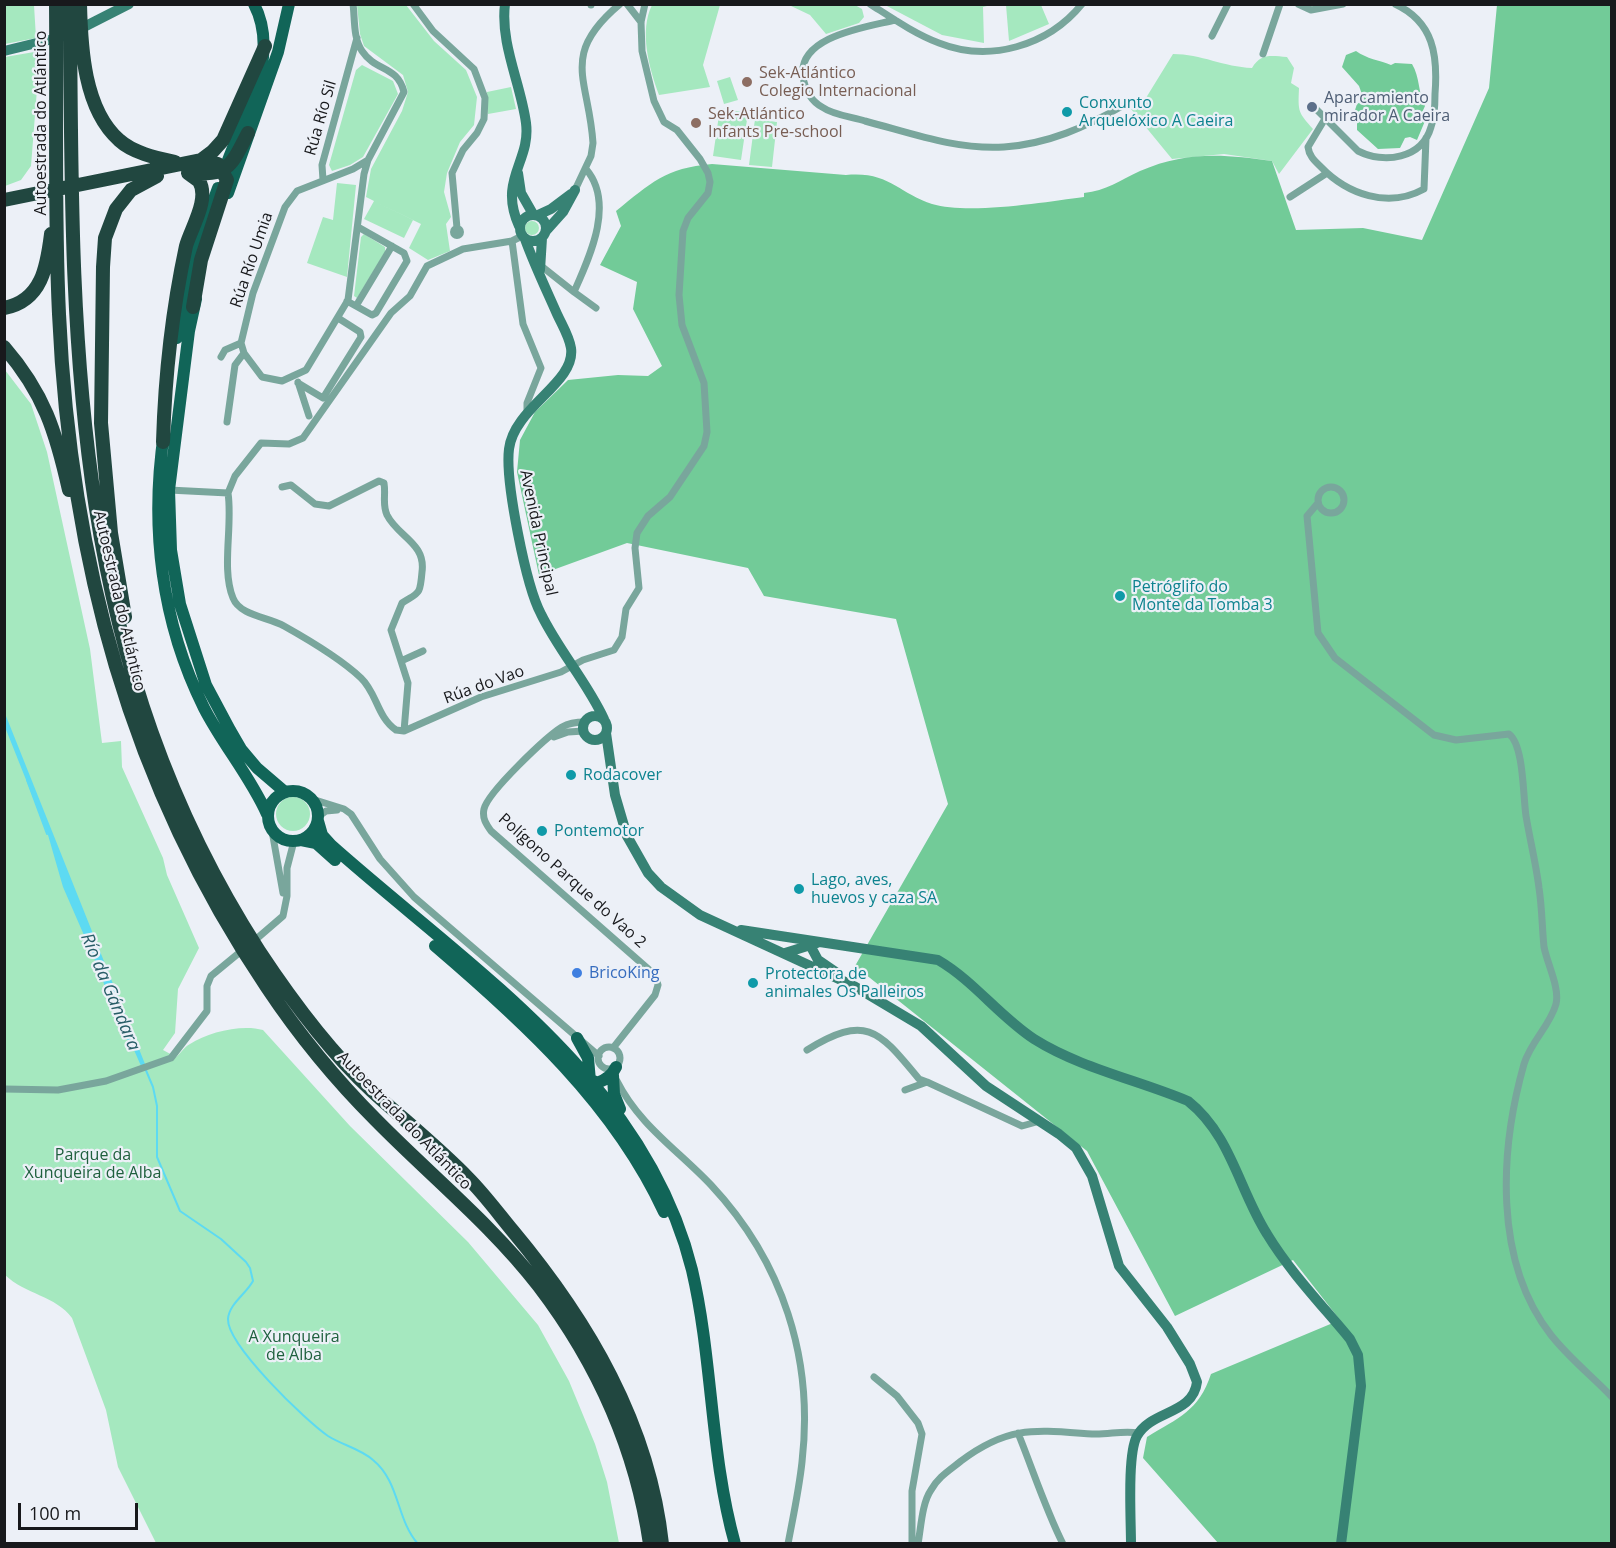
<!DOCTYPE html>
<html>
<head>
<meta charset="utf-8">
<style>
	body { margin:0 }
	#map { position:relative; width:1616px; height:1548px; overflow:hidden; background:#ecf0f7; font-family:"Open Sans",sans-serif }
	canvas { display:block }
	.frame { position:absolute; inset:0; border:6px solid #18191c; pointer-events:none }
	.scale { position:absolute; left:18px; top:1503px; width:120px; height:27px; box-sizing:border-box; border:3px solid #18191c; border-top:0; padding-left:8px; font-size:18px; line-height:21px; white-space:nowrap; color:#18191c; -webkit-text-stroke:4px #ecf0f7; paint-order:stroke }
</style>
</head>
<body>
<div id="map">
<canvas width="1616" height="1548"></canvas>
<div class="frame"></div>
<div class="scale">100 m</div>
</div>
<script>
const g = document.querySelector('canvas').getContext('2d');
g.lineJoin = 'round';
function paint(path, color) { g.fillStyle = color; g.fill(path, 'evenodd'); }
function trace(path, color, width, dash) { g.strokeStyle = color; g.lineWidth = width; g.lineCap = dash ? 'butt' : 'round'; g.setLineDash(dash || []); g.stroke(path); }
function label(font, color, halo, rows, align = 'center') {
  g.font = font + ' "Open Sans",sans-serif'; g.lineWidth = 4.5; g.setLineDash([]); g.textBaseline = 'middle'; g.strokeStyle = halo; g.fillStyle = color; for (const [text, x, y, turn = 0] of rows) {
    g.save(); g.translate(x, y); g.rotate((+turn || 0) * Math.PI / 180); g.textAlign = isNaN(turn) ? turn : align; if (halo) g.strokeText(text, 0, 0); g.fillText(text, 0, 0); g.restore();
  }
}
const green = new Path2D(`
	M5,5H34L36,38L5,44Z
	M357,5H406L434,41L466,70L477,97L474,125L460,142L447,173L444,192L451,217L446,224L450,251L428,260L409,248L421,224L374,201L413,220L404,238L364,219L374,201L366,197L371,169L402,111L408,92L403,75L364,46L360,34Z
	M652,5H720L703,65L710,87L659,95C649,68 639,31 652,5Z
	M789,5H855L862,9L864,17L859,23L826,34L810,15Z
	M885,5H991L983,7L984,43L942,35Z
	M1006,5H1041L1049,24L1009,41Z
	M40,51L31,166L21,180L5,186V57Z
	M1173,54C1201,54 1224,67 1252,68C1261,53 1271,56 1287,57L1294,68L1291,83L1299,88C1298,112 1298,112 1313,129L1279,174L1272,161L1224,154L1172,159L1131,109L1141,106Z
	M362,65L393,81L398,94L363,157L350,165L332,171L329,165L356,70Z
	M730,77L738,100L724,104L717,81Z
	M511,87L516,109L488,114L487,92Z
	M720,108L748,113L741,160L713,156Z
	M755,119L777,122L772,167L749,165Z
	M337,183L356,185L347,277L307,263L323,217L333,220Z
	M525 228a7 7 0 1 1 14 0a7 7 0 1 1-14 0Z
	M364,234L385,247V252L357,298L354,296L361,237Z
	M5,370L31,404L47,452L90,649L102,743L121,741L122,767L163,858L167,875L199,948L178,989L175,1033L163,1050L176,1057C181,1053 184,1047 190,1044C208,1032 242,1024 263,1030L350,1126L468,1242L538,1325L569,1381L595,1444L607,1482L619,1543H156L118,1467L106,1410L72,1318C56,1296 25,1294 5,1275Z
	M276 814a17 17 0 1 1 34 0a17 17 0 1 1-34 0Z`);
const forest = new Path2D(`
	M1497,5H1611V1543H1218L1143,1458L1147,1437C1178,1418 1199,1411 1211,1374L1340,1320L1293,1260L1175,1316L1087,1151L855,966L948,804L896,619L764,596L748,568L627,543L539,575L517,472L520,440L535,412L568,380L618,375L648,376L662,366L633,309L637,282L600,265L621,226L616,211C651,183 665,168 712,164L846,175C889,171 898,193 932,204C969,215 1045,202 1084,197V193C1106,191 1120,180 1140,171C1186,151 1224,154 1272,161L1296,230L1363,228L1422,240L1489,88Z
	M1356,51C1367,59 1379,60 1391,65L1395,63L1412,64C1420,77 1418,93 1425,106L1420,117L1425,121L1417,140L1410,137L1405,138L1400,148L1378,149L1357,130V122L1353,116L1357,104L1364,100L1359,86L1342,67L1346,55Z`);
const water = new Path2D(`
	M4,711L145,1064L141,1066L63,887L48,835L5,727Z`);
const stream = new Path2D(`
	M27,780L47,834
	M101,973L123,1032L130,1042
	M145,1068L153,1087L157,1106V1157L180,1211L221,1239L246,1262L250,1268L253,1281C246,1294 229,1304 228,1319C227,1345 306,1421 328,1436C342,1445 361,1449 373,1460C400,1482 396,1519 418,1544`);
const street = new Path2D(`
	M353,4C355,19 353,38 362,51C376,72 397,65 404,92L368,160L364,174L348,300L306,370L282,381L262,377L244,353L241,343L253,293L285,207L297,191L353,169L368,160
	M413,4L433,31L474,69L485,98L484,119L477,133L463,150L452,173L457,228
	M627,4L641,22
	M870,4C892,18 915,34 939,43C989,63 1048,46 1082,4
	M1298,4L1311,10L1343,4
	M591,5V4
	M895,20C867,27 797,36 803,77C805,89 811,101 822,107C833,115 852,117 865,121C911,133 956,150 1004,147C1048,144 1086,127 1124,105
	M1212,36L1228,4
	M1263,54L1280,4
	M1313,106L1358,151C1384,164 1422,159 1431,127C1435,117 1435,105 1435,94C1438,56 1434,22 1395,4
	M1326,117L1308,147C1309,156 1315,161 1321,167C1347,194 1388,209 1424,189L1426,138
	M323,180L322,165L357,38
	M575,190L591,156L593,143C589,79 559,55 620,4
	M1290,197L1327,173
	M453.5 232a3.5 3.5 0 1 1 7 0a3.5 3.5 0 1 1-7 0Z
	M512,241L523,324L541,368L527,403V412
	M540,265L574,292C590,256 615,203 586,169
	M574,292L596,308
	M347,301L372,315L376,313L407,261L404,253L358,227
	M356,306L392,246
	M221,357L225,350L241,343
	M298,382L309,416
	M298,383L323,398L361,337L360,332L338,318
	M227,422L235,365L244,353
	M1318 500a13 13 0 1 1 26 0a13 13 0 1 1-26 0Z
	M282,487L291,485L315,504L329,506L379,481L384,483C386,495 382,504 387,515C398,537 426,543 422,572C420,596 419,592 402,603L391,630L408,683L404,731
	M169,490L228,493C233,525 221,569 233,598C240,616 269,617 284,626C309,640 340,658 361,678C377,693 377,717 396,730L404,731L481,697L561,672L583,660L614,650L622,637L626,609L639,588L635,548L637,533L648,516L670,497L704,446L707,432L704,383L682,325L679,295L683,231L688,218L708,193L710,182L708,173L700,159L677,130L664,122L654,101L642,51L641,22L645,4
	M228,493L235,476L261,443L289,444L303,438L391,313L410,296L427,266L463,249L512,241L522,236
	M1318,503L1307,516L1318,633L1335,658L1434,735L1456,740L1509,734C1524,745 1523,797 1526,816C1530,840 1536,864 1539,888C1542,907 1542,927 1544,947C1547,963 1560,988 1556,1004C1550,1026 1531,1041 1524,1064C1500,1149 1493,1261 1551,1335C1569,1358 1592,1376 1612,1397
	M401,661L423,651
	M585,722C577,722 569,723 562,727C546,737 488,792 484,809C482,818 486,824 491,831L655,975L658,985L655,995L613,1048
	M554,737L568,732L584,731
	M312,799L344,809L351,814L380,859L414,897L599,1056
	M318,817L326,811L337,810
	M272,831L283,893
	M254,941L283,916L287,896V868L294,841
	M598 1058a11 11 0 1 1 22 0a11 11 0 1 1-22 0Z
	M807,1050C867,1013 879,1031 919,1079L927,1082
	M617,1081C639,1125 679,1151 711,1185C783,1262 814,1359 802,1462C799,1490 793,1517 788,1544
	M4,1089L58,1090L106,1081L171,1058L207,1011V986L211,976L245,948
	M905,1090L927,1082L1022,1126L1040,1121
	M874,1377L897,1396L918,1423L922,1434L912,1491V1544
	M1018,1433C1033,1470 1045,1508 1063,1544
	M918,1544C921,1527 922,1503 931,1490C938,1477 950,1470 961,1461C1009,1425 1036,1430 1092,1434C1108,1435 1123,1430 1138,1433`);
const secondary = new Path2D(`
	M505,4C500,44 521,84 526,123C531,162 498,179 519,226
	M76,31L129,4
	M4,51L61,37
	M518,173L521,193L533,214
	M520 228a13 13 0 1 1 26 0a13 13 0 1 1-26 0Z
	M538,215L551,209L571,194
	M546,231L563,212L575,190
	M525,239C534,264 546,289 557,314C562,325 569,336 571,348C576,383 514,407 509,449C505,481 526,586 541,614C559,651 587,682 604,719
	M540,270L542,238
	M583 728a12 12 0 1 1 24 0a12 12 0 1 1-24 0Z
	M606,733L615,795L627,836L648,873L661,887L700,915L854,986L921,1026L986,1086L1059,1134L1076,1148L1092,1176L1119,1266L1167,1327L1190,1364L1197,1382C1193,1415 1151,1410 1137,1436C1127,1454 1131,1520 1131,1544
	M741,930L938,960C974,981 999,1016 1034,1039C1080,1068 1138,1080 1188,1101C1231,1135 1239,1190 1267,1234C1290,1272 1322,1305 1350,1339L1358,1355L1361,1386L1341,1544
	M810,945L818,960L837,973
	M785,953L817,943`);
const primary = new Path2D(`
	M227,163C245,114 281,56 254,4
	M228,193L278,52L289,4
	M196,299L189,331L169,490L171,550L180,604L206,685L230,730L241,749L257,768L285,792
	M177,338L198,243L218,188
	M164,433C150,527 161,622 204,708C223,745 250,776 267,814
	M268 816a25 25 0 1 1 50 0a25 25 0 1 1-50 0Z
	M318,821L322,835L331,845C469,968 645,1079 692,1270C713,1360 710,1455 735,1544
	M301,840L316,843L335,860
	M435,946C524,1022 614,1104 664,1212
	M577,1038L588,1058L590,1081
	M613,1075L614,1094L620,1109
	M588,1078L597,1083C606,1080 612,1076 616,1067`);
const highway = new Path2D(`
	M56,4C57,108 54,211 59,314C70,557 130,785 267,987C299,1035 336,1080 376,1120C430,1175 492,1225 539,1286C597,1362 636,1448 650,1544
	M70,4C72,343 68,654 259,951C292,1001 328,1050 372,1091C404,1120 438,1147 468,1178C484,1194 498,1213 512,1230C588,1321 649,1424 662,1544
	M80,4C81,48 84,109 119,140C133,153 157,158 175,162
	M189,173C229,176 231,166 248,133
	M4,200L201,160L213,151L223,140L265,46
	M193,307L201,260L227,180L218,164L201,160
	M4,308C42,301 47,266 51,234
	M4,347C44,393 56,432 69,490
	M163,442C165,375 172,311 186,246C191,228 210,199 199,181L188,173
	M125,617L111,533L101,423L103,267L105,238L116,209L131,190L157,176`);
const markers = [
	[747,82,6,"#8d6e63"],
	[1312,107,6,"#5c6f8a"],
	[1067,112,6,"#0f9aa8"],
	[696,123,6,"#8d6e63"],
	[1120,596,6,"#0f9aa8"],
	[571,775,6,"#0f9aa8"],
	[542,831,6,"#0f9aa8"],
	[799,889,6,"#0f9aa8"],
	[577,973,6,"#3f7fe0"],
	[753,983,6,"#0f9aa8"]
];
const educationNames = [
	["Sek-Atlántico",759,73],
	["Colegio Internacional",759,91],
	["Sek-Atlántico",708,114],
	["Infants Pre-school",708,132]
];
const serviceNames = [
	["Aparcamiento",1324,98],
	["mirador A Caeira",1324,116]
];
const cultureNames = [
	["Conxunto",1079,103],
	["Arquelóxico A Caeira",1079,121],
	["Petróglifo do",1132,587],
	["Monte da Tomba 3",1132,605],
	["Rodacover",583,775],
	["Pontemotor",554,831],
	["Lago, aves,",811,880],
	["huevos y caza SA",811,898],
	["Protectora de",765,974],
	["animales Os Palleiros",765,992]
];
const streetNames = [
	["Rúa Río Sil",321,118,-74],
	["Autoestrada do Atlántico",41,123,-90],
	["Rúa Río Umia",252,260,-71],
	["Avenida Principal",538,533,78],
	["Autoestrada do Atlántico",119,601,77],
	["Rúa do Vao",484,685,-20],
	["Polígono Parque do Vao 2",572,881,42],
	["Autoestrada do Atlántico",404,1121,46]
];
const shopNames = [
	["BricoKing",589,973]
];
const parkNames = [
	["Parque da",93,1155],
	["Xunqueira de Alba",93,1173],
	["A Xunqueira",294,1337],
	["de Alba",294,1355]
];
const waterNames = [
	["Río da Gándara",110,992,67]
];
paint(green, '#a5e8bf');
paint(forest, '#72cb98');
paint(water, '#5ddaf2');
trace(stream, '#5ddaf2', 2);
trace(street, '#79a69c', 7);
trace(secondary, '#378274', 10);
trace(primary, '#116558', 12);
trace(highway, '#214740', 14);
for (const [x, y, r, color] of markers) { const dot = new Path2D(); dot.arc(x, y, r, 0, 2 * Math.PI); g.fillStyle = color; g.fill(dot); trace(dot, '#ecf0f7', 2); }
label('16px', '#785e54', '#ecf0f7', educationNames, 'left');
label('16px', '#4e5e75', '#ecf0f7', serviceNames, 'left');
label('16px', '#0d838f', '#ecf0f7', cultureNames, 'left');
label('16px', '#18191c', '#ecf0f7', streetNames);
label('16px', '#366cbe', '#ecf0f7', shopNames, 'left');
label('16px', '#1f603e', '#ecf0f7', parkNames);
label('italic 18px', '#285d67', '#ecf0f7', waterNames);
</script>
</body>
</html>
